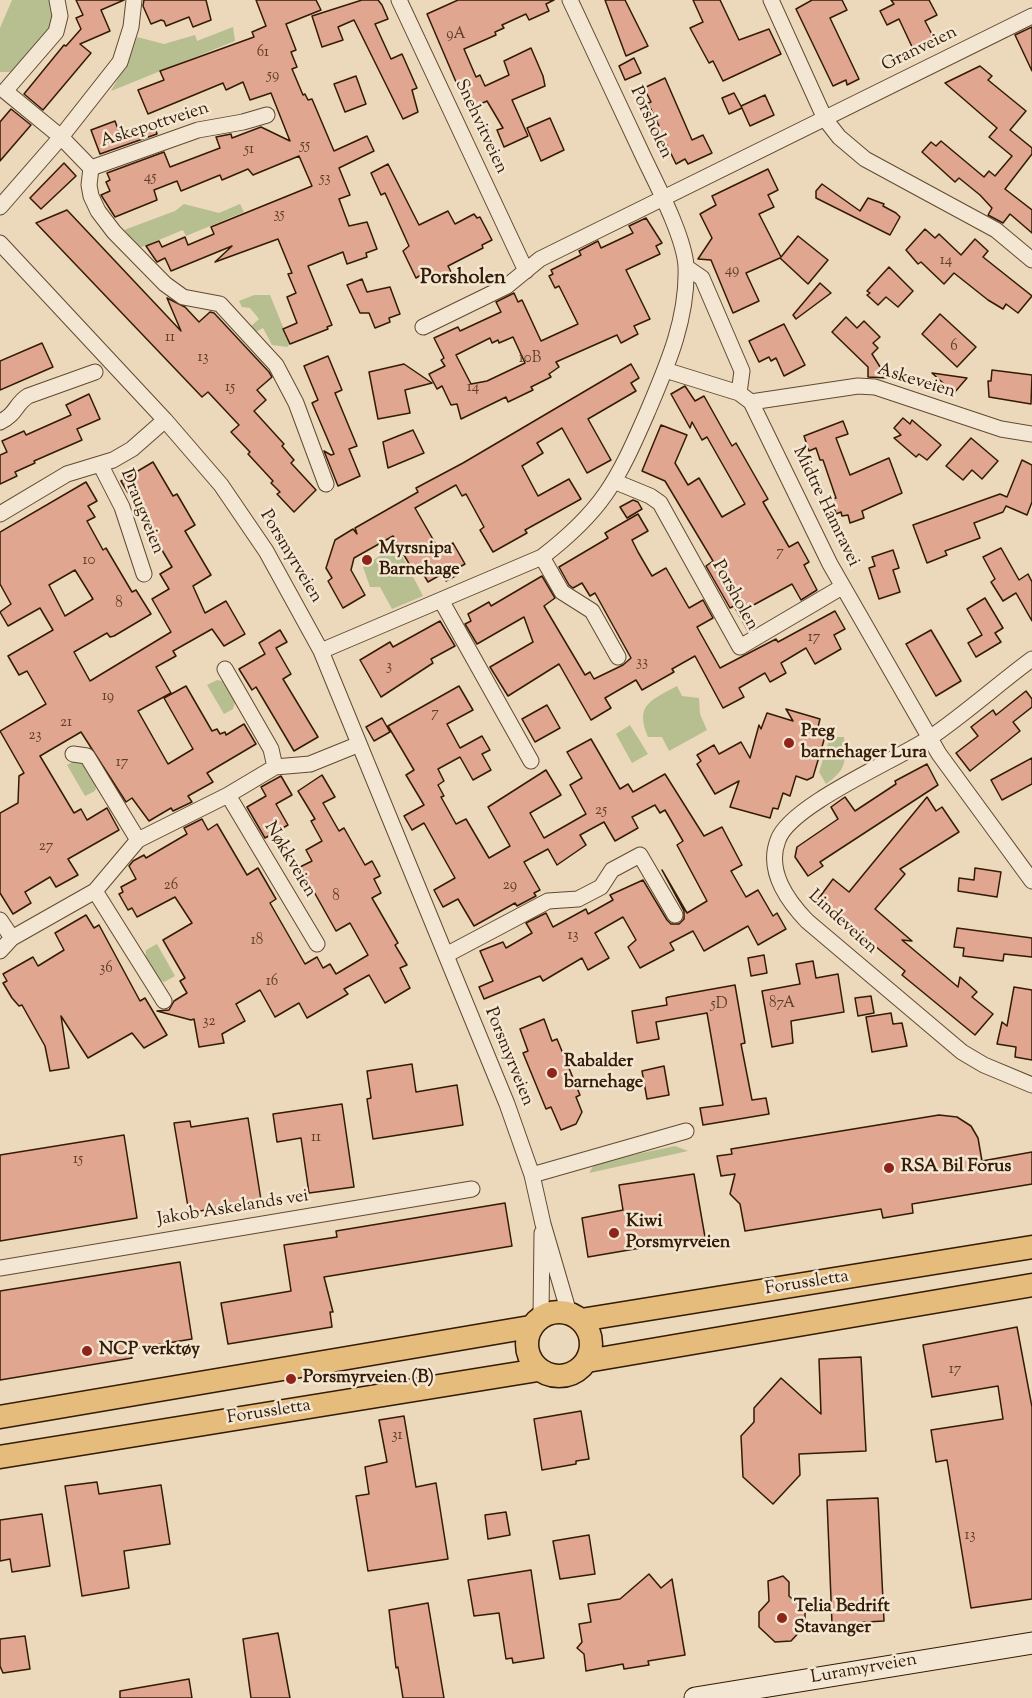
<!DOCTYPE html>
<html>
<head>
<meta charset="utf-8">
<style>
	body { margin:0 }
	canvas { display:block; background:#ecd8ba }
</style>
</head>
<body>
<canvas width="1032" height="1698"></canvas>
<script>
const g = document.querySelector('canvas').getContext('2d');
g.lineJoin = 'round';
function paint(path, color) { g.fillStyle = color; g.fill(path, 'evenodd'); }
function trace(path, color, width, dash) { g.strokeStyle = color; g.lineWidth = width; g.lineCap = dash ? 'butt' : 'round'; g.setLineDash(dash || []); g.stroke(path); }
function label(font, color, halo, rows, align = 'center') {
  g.font = font + ' "Sorts Mill Goudy",serif'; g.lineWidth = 5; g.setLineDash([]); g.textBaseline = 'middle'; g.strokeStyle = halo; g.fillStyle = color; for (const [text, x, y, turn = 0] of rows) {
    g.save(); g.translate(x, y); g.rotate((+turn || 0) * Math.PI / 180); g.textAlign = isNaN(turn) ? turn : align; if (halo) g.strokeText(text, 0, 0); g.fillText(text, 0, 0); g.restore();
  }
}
const green = new Path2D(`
	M12,0H52C60,33 33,50 12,72H0V28Z
	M233,27L235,41L111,91L126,64L137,37L164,44L195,35L197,41Z
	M184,204L219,213L240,204L244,212L186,236L183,230L139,248L124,230L175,211Z
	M254,295H270L290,344L287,347L272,345L263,328L252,334L248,329L259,319L250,308L242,307L239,301Z
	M392,536L423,596L392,609L380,587H370L363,567L381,555Z
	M217,680L227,682L236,699L233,709L224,714L207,685Z
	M677,686L682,696L699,698L700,714L707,730L669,751L662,737H648C634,704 652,700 677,686Z
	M630,725L648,754L632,763L616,734Z
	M830,737H844C846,762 847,769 826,784L819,772Z
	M76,760L87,763L98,781L95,791L85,796L67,765Z
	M157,944L175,976L164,982C153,976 144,963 146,950Z
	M675,1146L688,1151L589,1173L595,1163Z`);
const building = new Path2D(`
	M76,0H124L101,10L110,31L80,44L91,53L43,110L24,94L64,45L66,46L81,29L76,18L83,15Z
	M144,0H206L211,20L193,27L189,17L166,26L164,21L161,20L151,24L143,6Z
	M256,0H316L321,10L286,24L296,50L291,52L297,67L292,69L303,95L305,94L308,100L312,99L334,151L367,136L374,151L339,168L350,195L339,199L349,226L367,222L377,249L366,253L367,257L347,264L343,252L308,266L332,325L327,327L328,329L290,344L283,329L297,323L287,297L296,293L288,274L292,273L278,239L215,262L232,246L171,271L165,258L157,262L146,246L159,241L162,247L185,237L188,245L214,234L211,227L312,186L299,156L253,175L248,169L222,180L220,175L181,191L177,181L154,190L157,200L115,217L101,195L110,191L106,182L110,180L107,173L164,152L170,167L220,148L216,137L231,134L232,138L261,127L290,141L271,93L250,100L243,82L226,90L223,83L148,114L138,90L164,80L160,71L254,37L252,32L266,26Z
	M362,0H378L382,5L388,19L375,24L391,59L402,54L417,88L412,90L418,112L403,119L354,20L338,27L343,40L322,47L312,16Z
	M458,0H554L546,4L549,11L529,20L526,14L502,25L504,28L495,32L496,35L464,49L476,77L480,75L485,86L509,75L504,61L531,48L543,76L545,86L512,100L528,136L504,147L497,130L503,128L487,101L468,110L427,14Z
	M605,0H625L648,46L626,56Z
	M693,0H720L739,40L769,29L781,54L723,81L713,61L709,63L690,28L703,22Z
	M812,0H842L847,10L830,18L859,79L847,85L846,80L833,86L796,9Z
	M891,0H929L937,15L925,21L935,40L914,51L899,19L887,25L880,11L894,4Z
	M1032,27V71L1015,35Z
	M634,58L641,73L625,80L619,66Z
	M980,66L992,76L988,80L1026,111L1010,130L1032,148V154L1005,189L1032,210V233L1010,214L1003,223L988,215L992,208L980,195L959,178L955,182L922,152L931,142L936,146L941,141L984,177L989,171L995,176L1012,156L989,137L997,128L945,83Z
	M356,76L366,104L345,112L334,84Z
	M665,78L692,140L703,135L712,153L688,164L685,159L676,164L665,141L657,145L650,130L659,126L648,103L651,102L644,88Z
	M734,93L742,108L729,114L722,98Z
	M765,95L774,115L750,126L741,106Z
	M11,109L31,125L0,161V122Z
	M550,118L564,150L541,161L527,128Z
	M115,121L122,140L155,127L157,134L100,154L91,130Z
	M64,163L76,176L41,209L30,198Z
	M388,164L419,225L448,211L455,224L474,214L477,218L480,217L492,240L482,245L483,248L448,266L451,272L431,282L426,272L416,278L403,251L409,246L385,193L381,195L371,173Z
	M768,169L778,190L768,195L774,207L759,214L781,257L798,236L828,260L808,284L780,258L746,273L759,301L733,313L711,260L698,259L712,238L700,214L716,205L712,196Z
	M822,184L860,211L868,198L884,204L883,206L896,213L900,217L890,235L816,198V191Z
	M67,210L181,331L167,298L185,307L199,322L210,312L214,313L269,372L272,377L257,390L266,400L254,411L284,444L282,446L294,460L291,463L316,490L294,512L277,494L280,492L271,483L273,481L248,454L250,452L231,432L239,425L208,392L202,397L36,223Z
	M646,218L662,243L656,246L660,254L626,270L650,319L634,326L638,334L621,343L617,335L556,362L559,367L549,374L551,377L531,387L533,390L508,402L506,397L461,419L457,404L451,405L442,386L437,389L429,374L445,366L441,360L444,358L434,338L458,327L460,331L501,312L496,302L514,293L518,302L522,300L541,341L578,324L559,286L555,288L549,276L553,274L551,270L581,255L579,251L598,241L601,248L633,233L629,226ZM513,337L525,363L487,381L471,384L456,355L490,338L492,343L498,340L499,343Z
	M925,229L935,238L939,234L961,255L975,239L988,251L983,257L1032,296L1018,313L1006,304L1003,309L988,300L954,273L944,284L921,262L918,264L906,250Z
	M889,267L913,291L898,307L886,297L878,305L867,295L870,293L867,291Z
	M362,279L367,292L390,287L400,314L389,318L390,322L375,328L369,313H360L347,285Z
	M820,283L831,293L796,319L793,315Z
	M940,314L976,347L957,367L922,334Z
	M846,317L857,328L864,321L880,337L873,343L878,348L872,354L887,378L868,377V367L832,332Z
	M784,324L805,365L784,376L776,358L771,361L769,357L759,362L749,341Z
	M42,343L53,367L0,390V361Z
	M328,356L342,390L335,393L357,446L349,449L360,476L338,486L324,451L331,455L334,454L312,403L318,400L304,366Z
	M404,364L432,383L405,390L410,413L378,419L369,372Z
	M631,364L639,378L631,383L636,391L588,419L611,460L587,473L562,428L537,443L543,453L522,466L538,496L569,479L581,499L525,530L527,533L493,552L480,530L484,527L466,494L462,496L456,485L415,508L438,548L441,550L453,543L465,564L456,569L459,574L446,581L442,574L428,582L421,570L415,574L393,536L354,558L351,570L365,595L343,608L328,581L332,578L326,568L335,540L353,529L357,534L355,528L418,492L416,488L463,463Z
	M992,370L1032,375L1031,404L989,397L988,381H991Z
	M932,373L967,378L954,393Z
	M685,386L695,401L704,396L732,446L736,443L768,499L763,502L789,547L798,542L809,562L804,565L817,590L801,600L792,584L748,608L751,629L748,631L734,606L730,608L706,566L713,561L665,481L642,471L661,425L687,435L675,463L688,485L699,478L722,517L745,504L707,437L702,440L692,422L690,428L671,394Z
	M89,394L100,419L77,429L82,440L34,461L35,463L15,472L17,476L0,484V455L7,452L2,441L24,431L26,435L71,415L66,405Z
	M903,418L910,424L912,420L941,445L927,460L919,454L916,457L894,438L901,435L894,428Z
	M843,421L848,434L836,438L850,475L889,458L902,493L862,511L864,518L850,523L848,515L842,516L841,512L836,514L832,499L836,498L823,460H820L816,448L809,451L804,436Z
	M413,430L424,453L388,468L383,442Z
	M971,438L998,461L982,479L972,470L963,480L946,466Z
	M1022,460L1032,465V502L1027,515L1006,506L1003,512L974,523L980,538L945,551L947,555L927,563L913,525L1000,494L1007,497Z
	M153,462L173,496L177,494L195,525L185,531L211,575L193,586L205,613L226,601L245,634L224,646L212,629L173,651L176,656L156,667L171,693L138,711L168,764L193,749L164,698L186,686L212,731L217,729L220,734L225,732L226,735L244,724L256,744L207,773L213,782L188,796L192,802L173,811L171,808L149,821L132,798L126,802L81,732L40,756L74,813L81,809L87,820L107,808L119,830L68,859L78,875L56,887L50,877L25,892L31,903L13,914L0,893V813L18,803L19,776L24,773L0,731L46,704L27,671L19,675L8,656L53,630L40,608L8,626L0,612L11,604L0,584V532L86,482L97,501L88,506L95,517L87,521L103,550L106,548L132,592L136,590L151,614L114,636L110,637L107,633L74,652L90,681L171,632L152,599L169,589L160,574L172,567L121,481ZM75,570L93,599L65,616L49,585Z
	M633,500L638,502L642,509L627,518L620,507Z
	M638,514L648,531L632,540L638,552L652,576L666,568L689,608L703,600L713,618L697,627L720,668L776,639L778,642L835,611L845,629L834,635L841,649L815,664L806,648L781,663L786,673L770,682L765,673L739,688L744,697L723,708L695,656L672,669L674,672L642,690L636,680L605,698L611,708L591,720L559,664L508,696L490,667L533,642L524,617L477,644L465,624L471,621L468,614L489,602L491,606L542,576L555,598L544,606L585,675L590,672L594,679L623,665L631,658L595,593L590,596L582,583L573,588L569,585L559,567L608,538L605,533Z
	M1001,548L1019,580L1028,574L1032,582V621L1016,593L1003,601L991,582L995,579L983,557Z
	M893,550L899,568L893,570L900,592L879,599L869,568L875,566L872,557Z
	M985,598L1003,628L995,633L1001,642L976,657L968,643L982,635L967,609Z
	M440,621L455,646L431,659L433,663L381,697L360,660L390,642L393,647Z
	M280,630L287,642L276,648L291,674L283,679L318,737L294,751L256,687L252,690L239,669L265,654L259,643Z
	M931,630L961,681L936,696L906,644Z
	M459,686L473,710L447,724L460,748L482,736L490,750L482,754L491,770L473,780L460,757L438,769L444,781L438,785L444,796L441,797L456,824L466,819L489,858L510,846L488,807L546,770L561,795L530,813L544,838L586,814L570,785L582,778L567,752L591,739L620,789L628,784L633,792L665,774L704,836L722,827L742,865L731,871L746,897L758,890L773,916L777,913L786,929L758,945L748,926L704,951L693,931L670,943L674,950L640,968L628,947L636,940L623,917L595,933L609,958L588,970L582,958L543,981L540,976L484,999L479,987L493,981L480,951L503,942L506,948L532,933L526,923L546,913L553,927L586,909L588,914L613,900L610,895L643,880L667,920L671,924H679L684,919V911L662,870L687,913L707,901L677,845L683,841L665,810L660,813L655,805L632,817L638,828L615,841L604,822L580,835L586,845L557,865L548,849L524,862L540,890L534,893L536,896L517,906L515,903L474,926L458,899L443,907L434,890L455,878L424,823L412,830L404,816L424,805L406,775L414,770L388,726Z
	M1026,691L1032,699V707L1013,722L1020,731L970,771L956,753L978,736L971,727L993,710L996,715Z
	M547,705L560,728L535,742L522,719Z
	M786,709L820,719L818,727L827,730L813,777L807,780L796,776L790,796L783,793L778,809L773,808L770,818L730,807L739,781L715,794L697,764L701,761L697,755L714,745L719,754L741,742L750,758L759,725L761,729L767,713L793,721Z
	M382,718L390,732L374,741L366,727Z
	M1032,758V784L1002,800L991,780Z
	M927,764L938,785L820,862L823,866L808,876L795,857L797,847L838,819L831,807L845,797L855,811L896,784L895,781Z
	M322,775L335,797L323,803L339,831L344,828L365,865L372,861L380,876L374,879L381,893L372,898L398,943L395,945L407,965L400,968L410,988L385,1003L369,975L344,989L348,994L307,1018L299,1003L275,1017L260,990L236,1004L245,1021L222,1034L224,1043L199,1047L194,1019L191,1020L157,1011L169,1010L174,1001L187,993L180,981L185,978L163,940L192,923L175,897L137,917L132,908L128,910L119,894L123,892L121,887L136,879L129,866L133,861L144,855L146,858L187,834L184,828L202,819L208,830L217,824L247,875L258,868L276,899L270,903L305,964L317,957L323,968L330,964L336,974L368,955L350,923L336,931L300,867L312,861L306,850L322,841L311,821L315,819L298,791Z
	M281,776L292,795L276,804L288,825L265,838L247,807L266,796L261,787Z
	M927,797L936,811L942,807L959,832L900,869L905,874L875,909L912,941L902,940L958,987L960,977L977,992L972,997L993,1014L975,1035L902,975L905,971L875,946L873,948L816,902L833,879L849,892Z
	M975,868L1001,872L997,897L958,891L959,878L974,880Z
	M86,915L94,928L99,925L140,1001L145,998L167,1035L144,1048L132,1033L88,1058L61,1016L69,1068L50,1071L45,1046L22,1005L19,1006L12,998L3,983L7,981L3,974L33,957L38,966L64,950L55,933Z
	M957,928L1032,938V957L1004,954L1003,961L963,956L964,948L954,947Z
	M764,955L767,973L751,976L748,958Z
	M813,961L816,978L838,974L844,1012L791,1021L793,1043L772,1047L762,991L800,984L796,964Z
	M735,985L745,1043L741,1044L752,1100L766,1098L769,1114L703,1125L700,1108L723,1105L707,1013L656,1022L659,1039L637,1043L632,1011L667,1005L666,998L668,997Z
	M1014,987L1032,990V1060L1015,1057L1016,1047L997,1044L1002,1022L1007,1026Z
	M871,996L874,1013L858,1016L855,998Z
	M891,1013L893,1024L902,1023L907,1046L872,1052L866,1017Z
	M544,1019L552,1041L557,1039L580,1095L576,1097L582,1112L576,1124L561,1130L551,1107L546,1109L523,1053L528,1051L520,1029Z
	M412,1064L416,1092L457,1085L463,1125L373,1139L367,1099L371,1098L367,1071Z
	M664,1066L669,1095L647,1099L642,1071Z
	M342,1104L354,1187L309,1193L301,1138L277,1142L273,1114Z
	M939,1115L957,1117L971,1126L978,1138L982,1161L1032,1152V1184L912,1204L913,1213L883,1218L881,1209L745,1231L740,1204L730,1194L735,1174L721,1176L717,1156L732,1154L731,1149Z
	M248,1118L261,1200L189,1213L174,1123L190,1121L191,1127Z
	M124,1135L137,1218L0,1241V1155Z
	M694,1174L705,1237L588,1257L582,1218L623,1210L619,1185Z
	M505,1203L512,1246L324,1277L333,1312H330L332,1327L228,1344L221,1303L291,1291L284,1245L337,1237L336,1231Z
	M180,1262L192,1339L131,1349L132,1358L0,1380V1291Z
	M1017,1327L1032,1407V1599L971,1608L947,1460L936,1462L931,1430L1003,1419L998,1386L932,1397L923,1345Z
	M861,1357L866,1451L799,1454L800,1475L773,1504L743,1477L741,1436L754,1422V1408L781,1378L821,1414L819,1359Z
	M581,1411L589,1459L576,1461V1464L542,1470L534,1419Z
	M404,1416L416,1487L436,1483L448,1559L368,1571L356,1496L369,1494L365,1467L387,1462L379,1420Z
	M97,1482L99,1494L161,1485L170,1544L124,1551L129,1588L82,1596L65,1486Z
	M878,1498L884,1621L832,1624L827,1500Z
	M506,1512L510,1535L488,1539L485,1515Z
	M42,1514L50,1566L12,1572L10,1559L0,1561V1520Z
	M589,1535L595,1574L560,1579L553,1541Z
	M531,1570L544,1658L513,1663L512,1658L506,1659L499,1613L474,1616L468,1580Z
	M649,1574L661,1588L672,1579L685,1655L648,1661L649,1665L624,1669L623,1664L586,1671L584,1654L577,1648L582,1642L579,1624L591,1622L588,1604L620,1599Z
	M783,1576L789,1582V1596L805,1610V1626L791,1641L775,1642L759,1627V1612L769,1601L768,1581Z
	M428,1603L444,1698H403L398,1667L396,1668L389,1610Z
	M278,1633L290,1698H251L243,1639Z
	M25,1636L30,1669L3,1673L0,1666V1639Z
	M189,1679L192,1698H120V1691Z`);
const street = new Path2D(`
	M57,0L60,16L56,32L5,91L61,137L91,168L89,185L91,196L98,211L114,232L165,284L183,297L220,304L276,365L296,403L326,484
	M399,0L526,271
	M771,0L825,119L839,137L865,159L996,230L1032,260
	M91,168L198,130L243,122L267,115
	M0,207L61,137L120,62L131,27L134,0
	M0,243L165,420L221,485L266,551L321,651L507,1104L532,1175L543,1224L569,1313
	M686,267L702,278L742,371L739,393
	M423,327L507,286L540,259L1032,16
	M665,370L739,393L751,402L830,564L939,754L1032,881
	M751,402L858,386L875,387L1001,429L1032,434
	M0,422C17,414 15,404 28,396L95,372
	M100,464L122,507L144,574
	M616,482L650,496L660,503L740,647L842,587
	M0,514L67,474L113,460L132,449L165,420
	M542,557L562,592L592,611L618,657
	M442,602L531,761
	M321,651L542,557C602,511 617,482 647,413C667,366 688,319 686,266C684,237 658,187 645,160C620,107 595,53 570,0
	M1032,659C998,684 966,713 931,737C897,760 790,805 778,840C766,871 787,900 807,921L962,1052L984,1065L1032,1085
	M225,669L271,749L275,767
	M73,754L87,756L138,840
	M228,795L317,944
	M95,891L164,1001
	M0,920L12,938
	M0,951L12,938L95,891L138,840L228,795L275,767L310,764L357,745
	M446,955L548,901L578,899L601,887L612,870L640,855L675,915
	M532,1175L686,1131
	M0,1268L472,1189
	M541,1316L542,1233`);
const secondary = new Path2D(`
	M695,1698L1032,1643`);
const primary = new Path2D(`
	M527 1344a32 32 0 1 1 64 0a32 32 0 1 1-64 0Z
	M581,1320L1032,1247
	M587,1361L1032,1285
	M0,1417L530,1327
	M0,1457L538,1370`);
const markers = [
	[367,560,6,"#8f2418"],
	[789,743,6,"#8f2418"],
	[552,1073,6,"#8f2418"],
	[889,1168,6,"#8f2418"],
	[614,1233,6,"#8f2418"],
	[87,1351,6,"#8f2418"],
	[291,1379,6,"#8f2418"],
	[782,1618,6,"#8f2418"]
];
const numberNames = [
	["9A",456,35],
	["61",263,53],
	["59",273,76],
	["55",305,146],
	["51",249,150],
	["45",150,178],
	["53",325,179],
	["35",279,215],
	["14",946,261],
	["49",732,271],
	["11",170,338],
	["6",954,347],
	["13",203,358],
	["10B",530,359],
	["15",230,388],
	["14",473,388],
	["7",780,553],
	["10",89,561],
	["8",119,604],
	["17",814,638],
	["33",642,663],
	["3",389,667],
	["19",108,697],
	["7",435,714],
	["21",66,723],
	["23",35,736],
	["17",122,763],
	["25",601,811],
	["27",46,847],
	["26",171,886],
	["29",510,886],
	["8",336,897],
	["13",573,936],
	["18",257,941],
	["36",106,969],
	["16",272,982],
	["87A",782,1004],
	["5D",719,1005],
	["32",209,1022],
	["11",316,1138],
	["15",78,1160],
	["17",955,1370],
	["31",397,1436],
	["13",970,1536]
];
const streetNames = [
	["Granveien",920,50,-26],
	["Porsholen",650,123,65],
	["Askepottveien",155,126,-18],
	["Snehvitveien",480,127,65],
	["Askeveien",916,382,17],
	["Midtre Hamravei",825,507,64],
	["Draugveien",141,512,68],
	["Porsmyrveien",290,557,59],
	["Porsholen",734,596,61],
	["Nøkkveien",289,860,59],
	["Lindeveien",842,923,42],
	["Porsmyrveien",508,1057,68],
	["Jakob Askelands vei",233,1209,-9],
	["Forussletta",807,1284,-9],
	["Forussletta",269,1413,-9],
	["Luramyrveien",864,1670,-10]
];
const poiNames = [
	["Myrsnipa",379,550],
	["Barnehage",379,571],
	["Preg",801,733],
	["barnehager Lura",801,754],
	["Rabalder",564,1063],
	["barnehage",564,1084],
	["RSA Bil Forus",901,1168],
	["Kiwi",626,1223],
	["Porsmyrveien",626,1244],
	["NCP verktøy",99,1351],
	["Porsmyrveien (B)",303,1379],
	["Telia Bedrift",794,1608],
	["Stavanger",794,1629]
];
const neighbourhoodNames = [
	["Porsholen",463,280]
];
paint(green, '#b7bf91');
paint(building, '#e0a68f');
trace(building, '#331b05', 1.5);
trace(street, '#614a32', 17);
trace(secondary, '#331b05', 23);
trace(primary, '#331b05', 25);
trace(street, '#f3e6d2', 15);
trace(secondary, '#f3e6d2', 21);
trace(primary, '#e6bc7d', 22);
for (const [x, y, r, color] of markers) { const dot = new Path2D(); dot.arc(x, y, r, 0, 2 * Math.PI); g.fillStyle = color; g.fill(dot); trace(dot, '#f3e6d2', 2); }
label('15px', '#5e3e28', null, numberNames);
label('18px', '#331b05', '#f3e6d2', streetNames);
label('bold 18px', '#331b05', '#f3e6d2', poiNames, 'left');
label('bold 20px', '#331b05', '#f3e6d2', neighbourhoodNames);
</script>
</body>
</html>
